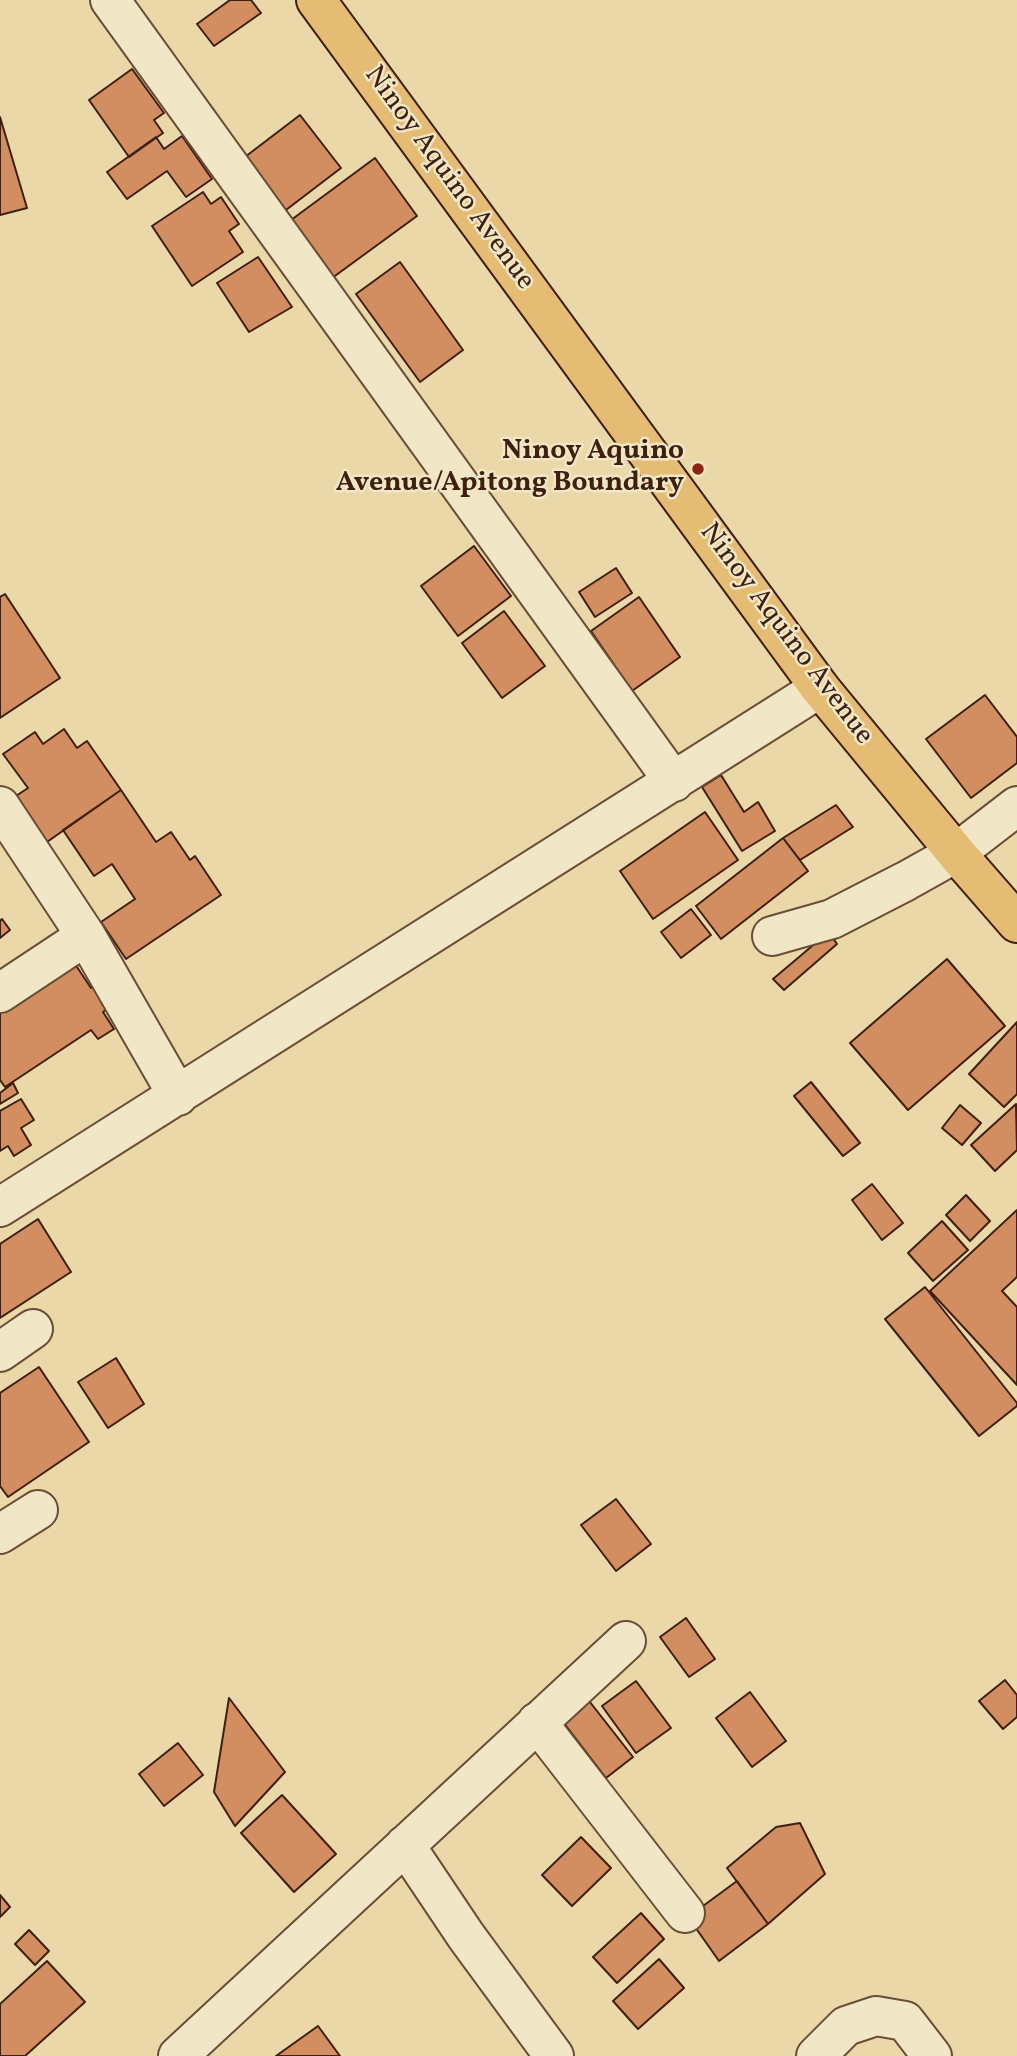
<!DOCTYPE html>
<html>
<head>
<meta charset="utf-8">
<style>
	body { margin:0 }
	canvas { display:block; background:#ead8a8 }
</style>
</head>
<body>
<canvas width="1017" height="2056"></canvas>
<script>
const g = document.querySelector('canvas').getContext('2d');
g.lineJoin = 'round';
function paint(path, color) { g.fillStyle = color; g.fill(path, 'evenodd'); }
function trace(path, color, width, dash) { g.strokeStyle = color; g.lineWidth = width; g.lineCap = dash ? 'butt' : 'round'; g.setLineDash(dash || []); g.stroke(path); }
function label(font, color, halo, rows, align = 'center') {
  g.font = font + ' Vollkorn,serif'; g.lineWidth = 5; g.setLineDash([]); g.textBaseline = 'middle'; g.strokeStyle = halo; g.fillStyle = color; for (const [text, x, y, turn = 0] of rows) {
    g.save(); g.translate(x, y); g.rotate((+turn || 0) * Math.PI / 180); g.textAlign = isNaN(turn) ? turn : align; if (halo) g.strokeText(text, 0, 0); g.fillText(text, 0, 0); g.restore();
  }
}
const building = new Path2D(`
	M230,0H251L261,13L214,46L197,24Z
	M132,69L164,113L154,120L163,133L129,157L89,100Z
	M300,115L341,168L282,213L241,160Z
	M0,117L27,208L0,215Z
	M182,136L212,179L186,197L167,171L127,199L107,172L156,137L164,149Z
	M375,158L417,216L328,281L287,223Z
	M203,192L211,204L221,197L239,224L229,231L243,252L192,286L152,226Z
	M258,257L292,307L249,332L217,283Z
	M400,262L463,350L420,382L356,294Z
	M474,546L511,596L458,636L421,586Z
	M616,568L632,593L595,617L579,592Z
	M5,594L60,678L0,718V597Z
	M639,597L680,657L632,691L591,631Z
	M504,611L545,666L502,698L462,643Z
	M985,695L1017,737V763L971,798L926,739Z
	M64,729L77,748L87,741L121,790L47,842L16,796L28,788L3,754L35,732L43,744Z
	M721,775L744,812L758,802L775,831L742,851L702,787Z
	M121,790L156,842L171,832L190,860L195,856L221,895L126,959L101,922L135,899L112,864L94,876L63,830Z
	M836,805L853,827L800,860L783,838Z
	M705,812L738,860L653,919L620,871Z
	M783,838L808,871L721,939L696,906Z
	M691,909L711,935L681,958L661,932Z
	M2,919L10,930L0,938V921Z
	M826,928L837,944L784,990L773,979L818,941Z
	M947,959L1005,1026L908,1110L850,1043Z
	M73,961L91,988L99,983L113,1005L103,1012L114,1029L98,1039L91,1030L5,1087L0,1080V1009Z
	M1017,1022V1094L1004,1107L969,1074Z
	M811,1082L860,1143L843,1156L794,1096Z
	M13,1083L18,1093L0,1104V1093Z
	M21,1099L34,1120L21,1128L31,1145L14,1156L8,1146L0,1151V1111Z
	M1016,1104L1017,1150L995,1171L971,1145Z
	M960,1105L981,1123L962,1145L942,1128Z
	M872,1184L903,1223L882,1240L852,1200Z
	M966,1195L990,1221L970,1241L946,1215Z
	M1017,1210V1277L1002,1291L1017,1307V1385L930,1291Z
	M38,1219L71,1272L0,1318V1244Z
	M942,1221L968,1250L933,1281L908,1253Z
	M925,1287L1017,1403V1406L979,1436L885,1319Z
	M116,1358L144,1404L108,1428L78,1382Z
	M39,1367L89,1442L8,1497L0,1486V1393Z
	M616,1499L651,1544L616,1571L581,1525Z
	M686,1618L715,1659L689,1677L660,1637Z
	M1005,1680L1017,1695V1717L1003,1729L979,1701Z
	M636,1681L671,1728L636,1753L602,1706Z
	M750,1692L786,1741L752,1767L716,1718Z
	M586,1697L633,1757L606,1778L560,1718Z
	M229,1698L285,1772L235,1826L214,1792Z
	M178,1743L203,1775L164,1806L139,1774Z
	M282,1795L336,1854L294,1892L241,1833Z
	M800,1823L825,1874L768,1924L727,1868L776,1827Z
	M581,1837L611,1868L572,1906L542,1875Z
	M737,1881L768,1924L719,1961L688,1917Z
	M0,1895L10,1907L0,1917Z
	M641,1913L664,1939L617,1983L593,1957Z
	M29,1930L49,1951L35,1965L15,1944Z
	M659,1959L684,1988L638,2029L613,2001Z
	M47,1961L85,2002L25,2056H0V2004Z
	M318,2026L340,2056H276Z`);
const minor = new Path2D(`
	M110,0L674,782
	M0,806L86,936L178,1096
	M772,936L832,919L906,881L956,853L1017,806
	M0,993L86,936
	M0,1207L820,688
	M0,1352L33,1329
	M0,1534L38,1510
	M537,1722L685,1913
	M405,1845L466,1936L554,2056
	M178,2056L626,1641
	M816,2056L846,2026L876,2016L905,2021L932,2056`);
const major = new Path2D(`
	M316,0L820,688L956,853L1017,923`);
const markers = [
	[698,469,7,"#8f2418"]
];
const streetNames = [
	["Ninoy Aquino Avenue",448,179,54],
	["Ninoy Aquino Avenue",785,635,53]
];
const poiNames = [
	["Ninoy Aquino",684,453],
	["Avenue/Apitong Boundary",684,485]
];
paint(building, '#d28e61');
trace(building, '#3f1f10', 2);
trace(minor, '#6a4d36', 42);
trace(major, '#3f1f10', 42);
trace(minor, '#f1e6c6', 38);
trace(major, '#e5bc74', 38);
for (const [x, y, r, color] of markers) { const dot = new Path2D(); dot.arc(x, y, r, 0, 2 * Math.PI); g.fillStyle = color; g.fill(dot); trace(dot, '#f1e6c6', 2.5); }
label('28px', '#3f1f10', '#f1e6c6', streetNames);
label('bold 28px', '#3f1f10', '#f1e6c6', poiNames, 'right');
</script>
</body>
</html>
